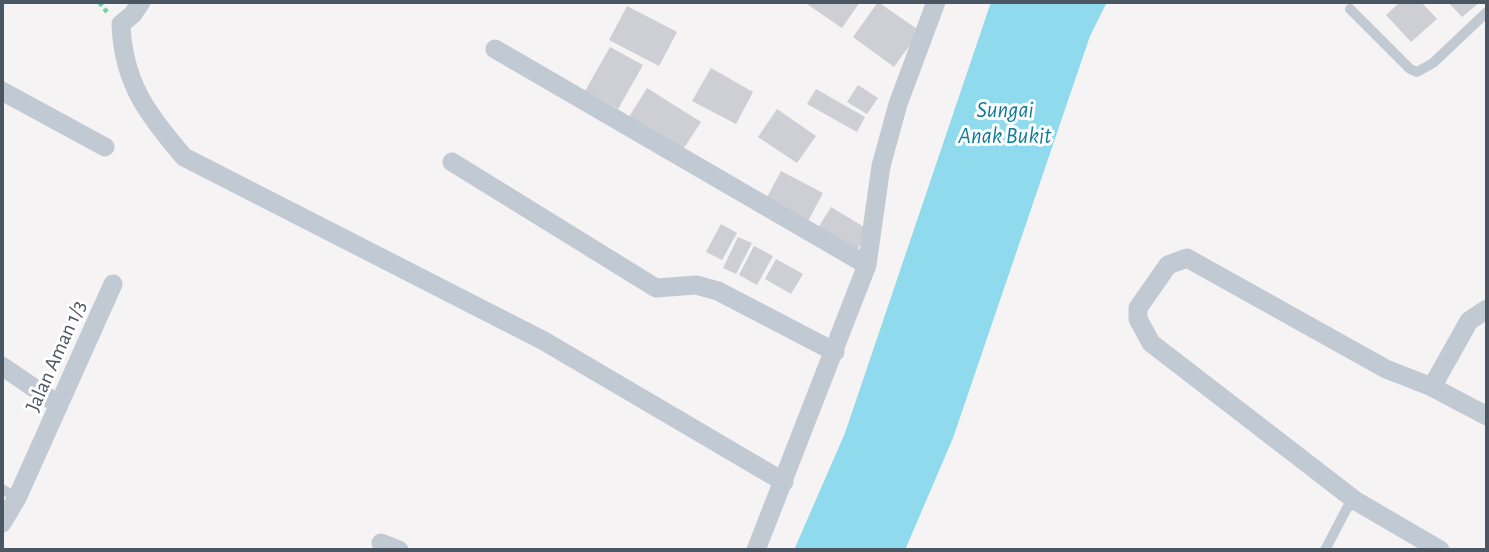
<!DOCTYPE html>
<html>
<head>
<meta charset="utf-8">
<style>
	body { margin:0 }
	#map { position:relative; width:1489px; height:552px; overflow:hidden; background:#f5f3f3; font-family:"Alegreya Sans",sans-serif }
	canvas { display:block }
	.frame { position:absolute; inset:0; border:4px solid #4a5661; pointer-events:none }
</style>
</head>
<body>
<div id="map">
<canvas width="1489" height="552"></canvas>
<div class="frame"></div>
</div>
<script>
const g = document.querySelector('canvas').getContext('2d');
g.lineJoin = 'round';
function paint(path, color) { g.fillStyle = color; g.fill(path, 'evenodd'); }
function trace(path, color, width, dash) { g.strokeStyle = color; g.lineWidth = width; g.lineCap = dash ? 'butt' : 'round'; g.setLineDash(dash || []); g.stroke(path); }
function label(font, color, halo, rows, align = 'center') {
  g.font = font + ' "Alegreya Sans",sans-serif'; g.lineWidth = 6; g.setLineDash([]); g.textBaseline = 'middle'; g.strokeStyle = halo; g.fillStyle = color; for (const [text, x, y, turn = 0] of rows) {
    g.save(); g.translate(x, y); g.rotate((+turn || 0) * Math.PI / 180); g.textAlign = isNaN(turn) ? turn : align; if (halo) g.strokeText(text, 0, 0); g.fillText(text, 0, 0); g.restore();
  }
}
const water = new Path2D(`
	M991,2H1107L1090,36L953,438L905,550H794L845,433Z`);
const building = new Path2D(`
	M804,2H860L842,28Z
	M878,2L920,31L894,67L853,37Z
	M1400,2H1421L1437,19L1411,42L1386,15Z
	M1448,2H1480L1462,17Z
	M627,6L677,32L659,66L609,40Z
	M610,47L643,65L618,109L585,91Z
	M711,68L753,92L736,124L692,101Z
	M858,85L878,98L867,114L847,102Z
	M647,88L701,122L680,154L627,120Z
	M816,89L865,117L857,132L807,104Z
	M777,109L816,136L797,163L758,137Z
	M781,171L823,193L808,221L766,199Z
	M831,207L869,230L854,255L816,231Z
	M721,224L737,233L722,260L706,252Z
	M738,237L752,243L736,274L723,268Z
	M754,246L773,256L757,285L739,275Z
	M776,259L803,274L791,294L765,279Z`);
const path = new Path2D(`
	M99,2L107,12`);
const service = new Path2D(`
	M1350,9L1410,69L1417,72L1433,63L1487,12
	M2,489L17,498
	M1325,550L1347,508L1356,501`);
const minor = new Path2D(`
	M141,2L133,14L121,24C123,82 147,114 184,157L544,341L784,482
	M495,49L867,265
	M2,91L105,147
	M452,162L656,288L696,285L718,291L835,352
	M2,366L59,405
	M1432,387L1469,321L1487,309
	M2,523L17,498L113,284
	M381,543L399,550
	M756,550L867,265L881,166L898,104L936,2
	M1440,550L1356,501L1151,343L1138,319V308L1168,265L1187,258L1386,369L1432,387L1487,416`);
const streetNames = [
	["Jalan Aman 1/3",56,356,-66]
];
const waterNames = [
	["Sungai",1005,110],
	["Anak Bukit",1005,136]
];
paint(water, '#90daee');
paint(building, '#cdcfd5');
trace(path, '#7ad0a6', 4.5, [5, 3.5]);
trace(service, '#c1cad2', 10);
trace(minor, '#c1cad2', 19);
label('21px', '#4a5661', '#fff', streetNames);
label('italic 23px', '#0c7c9b', '#fff', waterNames);
</script>
</body>
</html>
